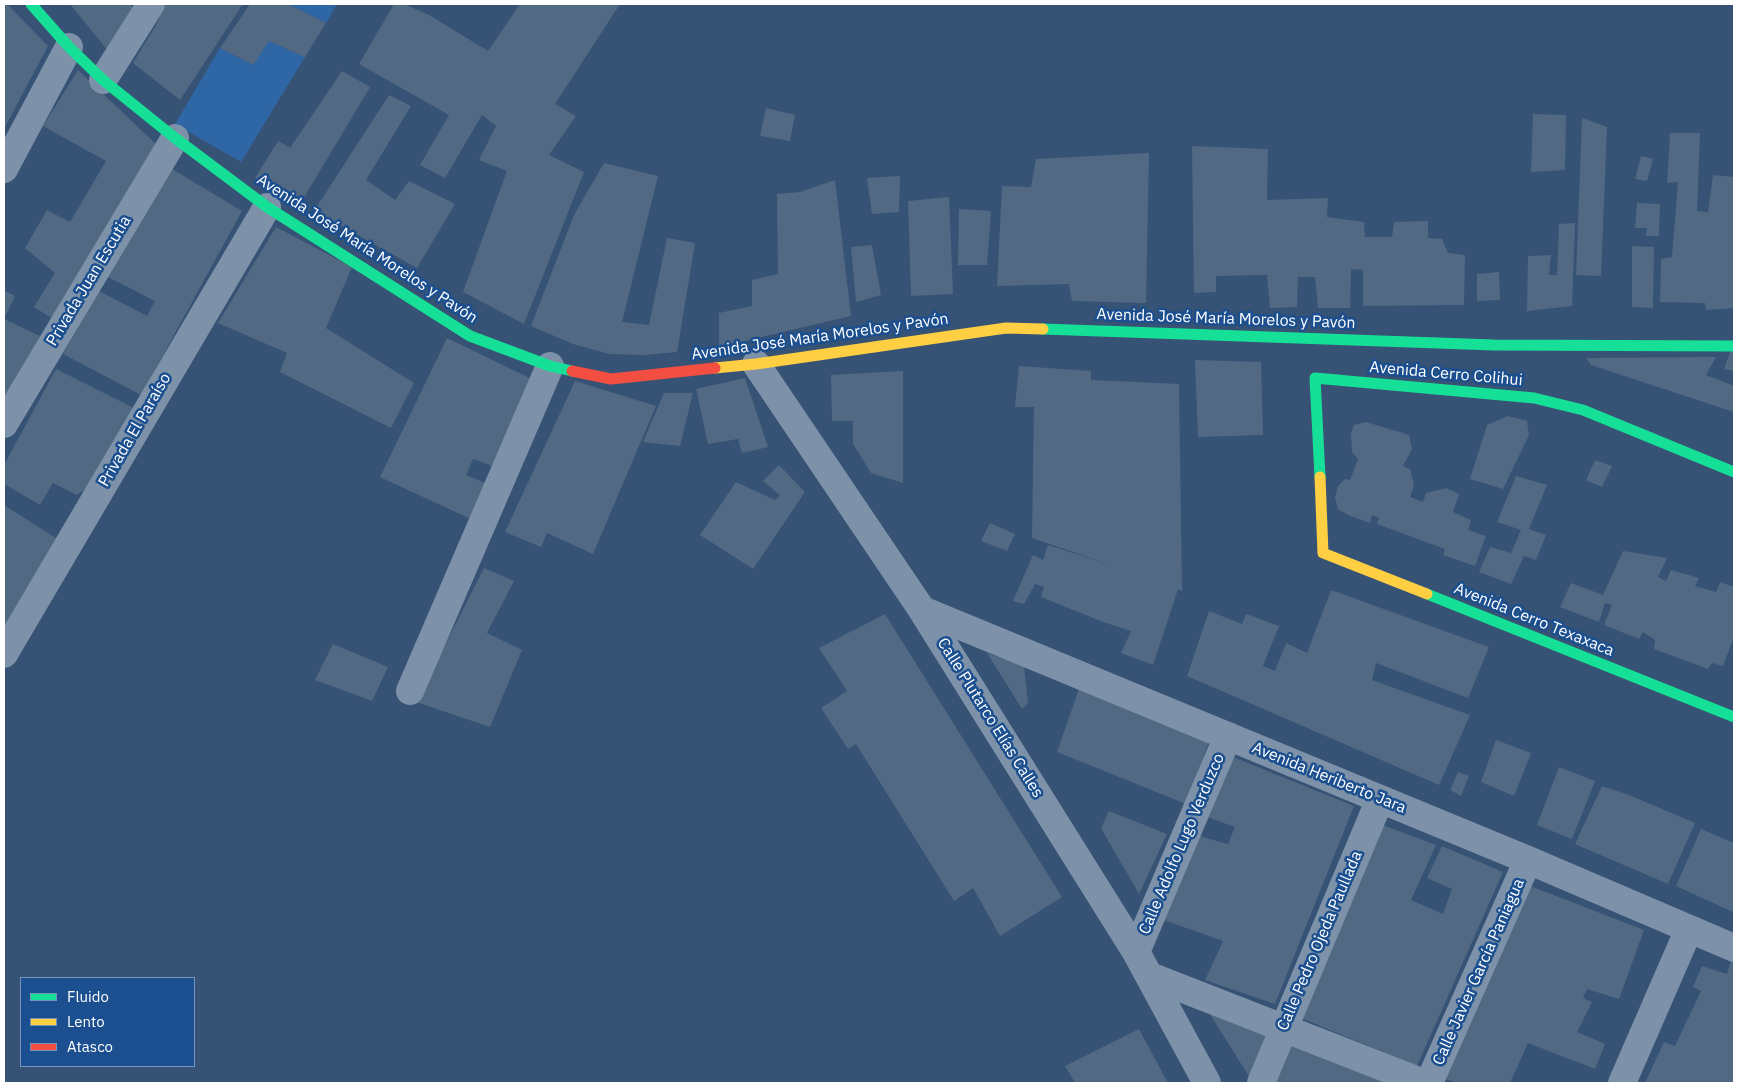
<!DOCTYPE html>
<html>
<head>
<meta charset="utf-8">
<style>
	body { margin:0 }
	#map { position:relative; width:1738px; height:1087px; overflow:hidden; background:#365274; font-family:"IBM Plex Sans",sans-serif }
	canvas { display:block }
	.frame { position:absolute; inset:0; border:5px solid #fff; pointer-events:none }
	.legend { position:absolute; left:20px; top:977px; width:175px; height:90px; box-sizing:border-box; background:#1b4f8f; border:1px solid #7695bc; margin:0; padding:6px 9px; list-style:none; font-size:15px; color:#fff }
	.legend li { display:flex; align-items:center; gap:10px; height:25px }
	.legend b { width:25px; border:1px solid #7695bc }
</style>
</head>
<body>
<div id="map">
<canvas width="1738" height="1087"></canvas>
<div class="frame"></div>
<ul class="legend">
<li><b style="height:6px;background:#16e098"></b>Fluido</li>
<li><b style="height:6px;background:#ffcf43"></b>Lento</li>
<li><b style="height:6px;background:#f24e42"></b>Atasco</li>
</ul>
</div>
<script>
const g = document.querySelector('canvas').getContext('2d');
g.lineJoin = 'round';
function paint(path, color) { g.fillStyle = color; g.fill(path, 'evenodd'); }
function trace(path, color, width, dash) { g.strokeStyle = color; g.lineWidth = width; g.lineCap = dash ? 'butt' : 'round'; g.setLineDash(dash || []); g.stroke(path); }
function label(font, color, halo, rows, align = 'center') {
  g.font = font + ' "IBM Plex Sans",sans-serif'; g.lineWidth = 5; g.setLineDash([]); g.textBaseline = 'middle'; g.strokeStyle = halo; g.fillStyle = color; for (const [text, x, y, turn = 0] of rows) {
    g.save(); g.translate(x, y); g.rotate((+turn || 0) * Math.PI / 180); g.textAlign = isNaN(turn) ? turn : align; if (halo) g.strokeText(text, 0, 0); g.fillText(text, 0, 0); g.restore();
  }
}
const green = new Path2D(`
	M288,4H337L326,23Z
	M269,41L305,57L241,162L175,124L220,48L253,65Z`);
const building = new Path2D(`
	M4,4H7L48,46L4,129Z
	M70,4H130L140,15L108,51Z
	M166,4H243L180,100L133,63L156,25Z
	M250,4H288L326,23L305,57L269,41L253,65L220,48Z
	M394,4H404L429,15L488,51L520,4H620L555,104L576,116L549,155L584,172L524,324L463,292L507,171L479,160L496,126L482,115L445,178L420,165L449,115L359,64Z
	M78,70L160,148L53,319L34,307L55,273L25,248L47,210L70,222L106,161L43,126Z
	M342,71L370,87L299,206L255,178L278,141L290,148Z
	M389,95L411,106L366,180L395,200L409,181L455,204L417,268L314,211Z
	M766,108L795,115L790,141L760,136Z
	M1533,114L1566,115L1565,170L1531,172Z
	M1582,118L1607,127L1601,276L1576,275Z
	M1670,133H1700L1697,211L1708,212L1713,175L1734,177V308L1706,310L1705,303L1660,302L1661,259L1672,257L1678,182L1667,183Z
	M1192,146L1268,149L1267,200L1328,198L1327,217L1364,222L1365,237H1392L1394,222L1428,221V238L1442,239L1448,253L1465,255L1464,305L1363,306V270L1351,269L1350,308H1318L1315,277H1298L1297,307L1270,308L1267,275L1216,276V292L1194,293Z
	M1149,153L1146,303L1072,301L1069,284L997,286L1002,186L1031,187L1036,159Z
	M1641,156L1653,159L1647,181L1635,179Z
	M604,163L658,176L622,322L649,325L667,238L695,243L677,352L645,355L609,354L573,344L531,326L574,215Z
	M167,166L242,211L141,395L63,354L99,291L147,316L155,301L106,276Z
	M900,176L899,212L872,214L867,178Z
	M835,180L851,316L719,347V313L752,306V280L778,274L777,194L800,192Z
	M949,197L953,294L911,296L908,201Z
	M1637,203L1660,204L1659,236H1646L1647,228H1635Z
	M959,209L991,211L987,265H958Z
	M1575,223L1572,306L1527,311L1528,256L1551,255L1549,275H1557L1559,224Z
	M276,227L352,267L326,328L414,383L391,428L280,372L287,353L218,323Z
	M872,245L881,295L856,302L851,247Z
	M1632,246L1654,247L1653,308L1632,307Z
	M1499,272L1500,300L1477,301V274Z
	M4,290L15,296L4,319Z
	M4,319L44,338L4,413Z
	M447,338L536,381L500,469L473,459L466,475L490,485L475,521L380,477Z
	M1731,349L1734,350V371L1724,369Z
	M1716,357L1706,375L1734,386V412L1591,365L1586,358Z
	M1195,360L1261,362L1263,435L1198,437Z
	M1019,366L1091,371V380L1179,384L1182,591L1178,589L1153,665L1121,653L1131,631L1103,622L1041,597L1044,587L1035,584L1024,604L1013,601L1033,555L1043,560L1048,545L1116,567L1032,538L1034,407H1015Z
	M56,369L134,408L87,488L77,495L53,483L40,505L4,484V465Z
	M903,371V483L871,473L853,444V421H832L831,375Z
	M745,378L768,447L742,453L738,439L708,444L696,389Z
	M575,381L656,406L593,554L547,533L541,547L505,532Z
	M664,393H693L680,446L643,442Z
	M1508,416L1527,421L1529,435L1503,489L1470,479L1487,425Z
	M1366,422L1409,435L1412,449L1403,466L1410,469L1414,485L1410,497L1423,502L1426,493L1446,488L1459,494L1453,512L1471,520L1468,530L1486,536L1475,566L1443,555L1445,549L1377,524L1379,518L1372,515L1370,523L1348,515L1338,509L1335,497L1338,486L1345,479L1350,480L1358,459L1352,452L1351,433L1354,425Z
	M1595,460L1612,466L1602,487L1586,480Z
	M779,465L805,492L753,569L700,535L736,482L775,500L780,495L763,481Z
	M1516,476L1547,485L1529,529L1546,535L1536,560L1524,556L1511,584L1479,572L1490,547L1511,553L1521,530L1497,522Z
	M4,505L59,540L4,638Z
	M990,523L1015,534L1007,551L981,541Z
	M1623,551L1667,558L1658,577L1666,581L1671,570L1699,578L1695,586L1716,592L1720,582L1734,587V637L1723,666L1712,663L1708,669L1654,649L1655,640L1643,632L1639,639L1604,625L1612,605L1605,603L1599,622L1560,607L1571,583L1603,595Z
	M484,568L514,581L487,633L522,650L490,727L416,702Z
	M1331,590L1489,647L1468,698L1376,663L1372,680L1470,715L1439,785L1187,676L1209,611L1242,624L1246,614L1279,626L1263,666L1275,671L1286,643L1307,653Z
	M885,614L1062,897L1000,936L973,888L954,901L856,744L848,749L821,708L847,691L819,648Z
	M333,644L388,667L372,701L315,680Z
	M987,653L1024,666L1028,703L1022,709Z
	M1079,689L1210,739L1186,804L1057,752Z
	M1496,740L1531,753L1514,796L1481,782Z
	M1228,755L1354,806L1275,1004L1205,980L1223,941L1161,919L1195,835L1228,844L1235,827L1201,815Z
	M1559,767L1595,781L1572,839L1537,825Z
	M1458,772L1469,776L1461,796L1450,790Z
	M1602,786L1629,795L1695,823L1668,884L1575,844Z
	M1109,811L1167,834L1139,894L1101,828Z
	M1380,824L1436,845L1411,900L1443,914L1452,889L1427,878L1442,846L1503,872L1417,1066L1296,1016Z
	M1701,829L1734,843L1733,912L1676,886Z
	M1520,882L1644,930L1619,999L1587,989L1583,998L1592,1002L1577,1032L1605,1044L1595,1069L1528,1043L1510,1083H1458L1440,1077Z
	M1731,961L1734,962V1083H1645L1664,1042L1675,1046L1701,991L1693,987L1702,966L1727,974Z
	M1201,1000L1270,1025L1250,1078Z
	M1139,1029L1168,1083H1075L1065,1066Z
	M1287,1037L1409,1083H1278L1269,1080Z`);
const street = new Path2D(`
	M103,80L151,4
	M4,169L69,47
	M756,364L922,610L1136,952L1207,1083
	M4,424L175,138
	M922,610L1528,860L1734,948
	M4,654L267,207
	M410,691L550,366
	M1136,952L1228,736
	M1150,976L1424,1083
	M1261,1083L1380,799
	M1429,1083L1528,860
	M1622,1083L1689,929`);
const fast = new Path2D(`
	M31,4L69,47L103,80L175,138L267,207L470,336L550,366L572,371
	M1043,329L1494,345L1734,346
	M1320,477L1315,378L1534,398L1583,410L1734,472
	M1427,594L1734,717`);
const slow = new Path2D(`
	M715,368L756,364L1006,328L1043,329
	M1320,477L1323,553L1427,594`);
const jam = new Path2D(`
	M572,371L611,379L715,368`);
const streetNames = [
	["Avenida José María Morelos y Pavón",367,249,33],
	["Privada Juan Escutia",89,281,-59],
	["Avenida José María Morelos y Pavón",1226,319,2],
	["Avenida José María Morelos y Pavón",820,337,-8],
	["Avenida Cerro Colihui",1446,374,5],
	["Privada El Paraíso",135,430,-60],
	["Avenida Cerro Texaxaca",1534,620,22],
	["Calle Plutarco Elías Calles",990,718,58],
	["Avenida Heriberto Jara",1329,778,22],
	["Calle Adolfo Lugo Verduzco",1182,844,-67],
	["Calle Pedro Ojeda Paullada",1320,941,-67],
	["Calle Javier García Paniagua",1479,972,-66]
];
paint(green, '#2f66a5');
paint(building, '#526984');
trace(street, '#7d92a8', 28);
trace(fast, '#16e098', 11);
trace(slow, '#ffcf43', 11);
trace(jam, '#f24e42', 11);
label('16px', '#fff', '#1b4f8f', streetNames);
</script>
</body>
</html>
